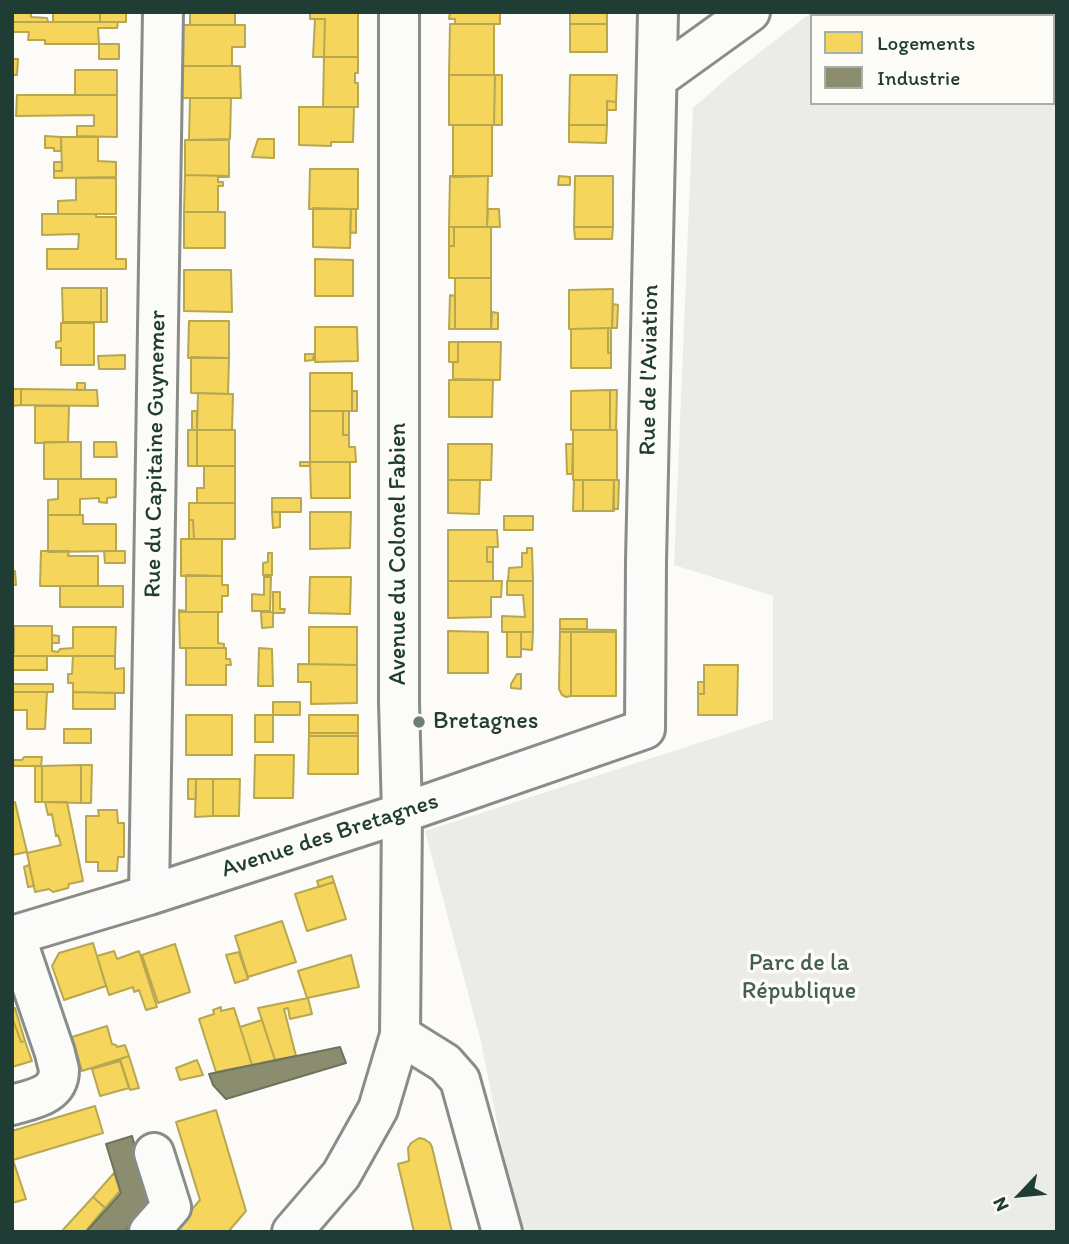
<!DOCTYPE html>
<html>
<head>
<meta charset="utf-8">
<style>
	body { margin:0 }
	#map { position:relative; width:1069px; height:1244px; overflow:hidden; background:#fcfbf8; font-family:Itim,sans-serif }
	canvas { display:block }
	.frame { position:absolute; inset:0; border:14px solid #1f3d34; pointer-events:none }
	.legend { position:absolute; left:810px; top:14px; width:245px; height:91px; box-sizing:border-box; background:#fdfcf7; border:2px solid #a4b0a9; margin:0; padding:9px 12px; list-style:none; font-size:21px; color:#1f3d34 }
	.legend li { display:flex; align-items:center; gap:14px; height:35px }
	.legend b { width:35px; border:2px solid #a4b0a9 }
	.north { position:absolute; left:985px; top:1160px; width:70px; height:70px; -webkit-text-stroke:5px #fdfcf7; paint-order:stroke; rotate:244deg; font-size:19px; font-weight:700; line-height:28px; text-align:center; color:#1f3d34 }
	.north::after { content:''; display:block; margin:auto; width:24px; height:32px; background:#1f3d34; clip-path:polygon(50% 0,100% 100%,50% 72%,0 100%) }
</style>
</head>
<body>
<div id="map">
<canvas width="1069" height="1244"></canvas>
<div class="frame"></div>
<ul class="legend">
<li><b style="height:19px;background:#f6d55c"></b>Logements</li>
<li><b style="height:19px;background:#8c8c6e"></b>Industrie</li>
</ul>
<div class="north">N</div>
</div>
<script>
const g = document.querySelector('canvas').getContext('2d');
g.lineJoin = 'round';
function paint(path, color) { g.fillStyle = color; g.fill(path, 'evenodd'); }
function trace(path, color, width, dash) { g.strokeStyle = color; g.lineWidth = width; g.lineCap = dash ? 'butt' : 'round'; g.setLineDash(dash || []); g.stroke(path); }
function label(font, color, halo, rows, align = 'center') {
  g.font = font + ' Itim,sans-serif'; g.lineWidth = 7; g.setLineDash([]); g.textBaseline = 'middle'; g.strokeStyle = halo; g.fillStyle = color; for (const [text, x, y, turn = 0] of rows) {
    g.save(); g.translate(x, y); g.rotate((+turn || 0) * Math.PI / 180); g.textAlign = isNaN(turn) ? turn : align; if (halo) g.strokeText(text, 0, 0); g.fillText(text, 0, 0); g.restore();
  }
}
const green = new Path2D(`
	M812,12H1057V1232H519L481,1042L425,831L773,719V596L674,565L693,108L733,73ZM812,16H1053V103H812Z`);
const homes = new Path2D(`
	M53,12H100V22H53Z
	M100,12H126V22H100Z
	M190,12H235V25H190Z
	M310,12H358V57H324L325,19H310Z
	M450,12H500V24H455V19H449Z
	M570,12H607V24H570Z
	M12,13H31V17L47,18L48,22H12Z
	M315,19H325L324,57H313Z
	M12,22H118L117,28H98L99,44H45V40H28L29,32H12Z
	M450,24H494V75H449Z
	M570,24H607V52H570Z
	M181,25H245V47H232V66H181Z
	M99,44H119V59H99Z
	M324,57H358V73H355V83H358V107H323Z
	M12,59H18L17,75H12Z
	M181,66H240L241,98H181Z
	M75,70H117V95H75Z
	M449,75H495L494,125H449Z
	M495,75H502V125H494Z
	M570,75H617L616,102L607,101V125H569Z
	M17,95H117V137L77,136V126H94V115L16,116Z
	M190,98H231L230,139L189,140Z
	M607,101L616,102V110H607Z
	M299,107H354L353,142H331V146L299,145Z
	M453,125H492V176L453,177Z
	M569,125H607L606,143L569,142Z
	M45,136L61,137V151H54V148H45Z
	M61,137H98V161L116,162V177L54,178V171H62Z
	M258,139H274V158L252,157Z
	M185,140H229V176L185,175Z
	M54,162H62V171H54Z
	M310,169H358V209H309Z
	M185,175L229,176V177H218V182H223V186H218V212H184Z
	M450,176H488L487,227H449Z
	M559,176L570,177V185H558Z
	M575,176H613V227H574Z
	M76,178H116V214H58V201L76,200Z
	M313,208L351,209L350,248L313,247Z
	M351,209H356V233L350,232Z
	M488,209H499L500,227H487Z
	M184,212H225V248H184Z
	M42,214H96V217H116V259H126V269H47V249H78L79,234L42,235Z
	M449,227H454V246H449Z
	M454,227H491V278H449V246H454Z
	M574,227H613L612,239H575Z
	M315,259L353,260V296H315Z
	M184,270H231L232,312L184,311Z
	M455,278H491V329H455Z
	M62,288H101V322H63Z
	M101,288H107V322H101Z
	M613,289L612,328L569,329V290Z
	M450,295L455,296V329H449Z
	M613,304L618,305L617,328H612Z
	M492,312L498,313V329H491Z
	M189,321H229V358H188Z
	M61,323H94V365H61V348H56V342L61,341Z
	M315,327H357L358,361L315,362Z
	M608,328H611V353H608Z
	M608,328V353H611V368H571V329Z
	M449,342H458V362H449Z
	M458,342H501L500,380L453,379V362H458Z
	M305,354H314L313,360L305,361Z
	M125,355V369H99L98,356Z
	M191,357L229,358L228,394L191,393Z
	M310,373H352V411H310Z
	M449,380H493L492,417H449Z
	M77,383H85V390H77Z
	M12,389H21V405L12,406Z
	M21,389L97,390L98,406L21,405Z
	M610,390H617L616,430H610Z
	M610,390V430H571V391Z
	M352,391H357V411H352Z
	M198,393L233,394L232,430H197Z
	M35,406H69L68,442L35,443Z
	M192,411H197V430H192Z
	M310,411H343V435H349V447H355L356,462H310Z
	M343,411H349V435H343Z
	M188,430H197V466H188Z
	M197,430H235V466H197Z
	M573,430H617V480H573Z
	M44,442H81V479H44Z
	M94,442H116L117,457H94Z
	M448,444H492L491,480H448Z
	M566,444H573L572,474H567Z
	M300,462H310V466H300Z
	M310,462H350V498H311Z
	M204,466H235V503H197V488H204Z
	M58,479H116V497L107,498V503L99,502V498L80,499V515H48V500L58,499Z
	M448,480H480L479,514L448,513Z
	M574,480H583V511H573Z
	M583,480H614V511H583Z
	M614,480H619L618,509H613Z
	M272,498H301V512H272Z
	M189,503H235V539H194L193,520H189Z
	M272,512H280V527L273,528Z
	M310,512H351L350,548L310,549Z
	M48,515H83V524H116V551L48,552Z
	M504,516H533V530H504Z
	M189,520H193L194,539H189Z
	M448,530H497L498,547H487V562H493V581H448Z
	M181,539H222V576H181Z
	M487,547H493V562H487Z
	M527,548H532L533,581H508L509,568L522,567V553H527Z
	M41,551H69L68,556H98V586H40Z
	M104,551H125V563H105Z
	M268,553H272V575H263V563L268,562Z
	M12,571H15L16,585H12Z
	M186,575L222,576V585H228V596H222V612H179V610L186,611Z
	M264,577H271L270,611H252V594L264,595Z
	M310,577H351L350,614L309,613Z
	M448,581H502L501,597H491V617L448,618Z
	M507,581H533V632H502V616L525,617L523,595H507Z
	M60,586H123V607H60Z
	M273,592H280V609H285L284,613H273Z
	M179,612H218V643L224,644V648H180Z
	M261,612H273V627L262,628Z
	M560,619H587V629H560Z
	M14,626H52V651L58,652L60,649L73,648V627H116L115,656H12V653H14Z
	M309,627H357V665L309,664Z
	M560,629L616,630V632H560Z
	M448,631L488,632V673H448Z
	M507,632H521V657H507Z
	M521,632H533L532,650L521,649Z
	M560,632H571V696L566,697L562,695L559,689Z
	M571,632H616V696H571Z
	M52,635L59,636V643H52Z
	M186,648H226V659H230L231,665H226V685H186Z
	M259,648L272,649L273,686H258Z
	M12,656H47V670H12Z
	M73,656H115V669L124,668V693L73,692V683H68V674H72Z
	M298,664L357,665V703L311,704V682H298Z
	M704,665H738L737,715H698V694H704Z
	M517,674H521V689L511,688V684Z
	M698,682H704V694H698Z
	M12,684H53V692H12Z
	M12,692H47L45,729H27V710H12Z
	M73,692L115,693V709H73Z
	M273,702H300V715H273Z
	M186,715H232V755H186Z
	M255,715H273V742H255Z
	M309,715H358V733H309Z
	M64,729H91V743H64Z
	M309,733H358V736H309Z
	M309,736H358V774H308Z
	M255,755H294L293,798H254Z
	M24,757H42L41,766H12V760H22Z
	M81,765H92L91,803H81Z
	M81,765V803L42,802V766Z
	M35,766H42V802H35Z
	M188,779H196V799H188Z
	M196,779H213V816L195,817Z
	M213,779H240L239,816H213Z
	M12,802H15L27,852L12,855Z
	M45,802H67L83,881L69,884L68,888L53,892L49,889L35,892L27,853L61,845L58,835L56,836L52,814L48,815Z
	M98,810H117L118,823H124V857H118L117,871H98V862H86V816H99Z
	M29,865L34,886L28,887L24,867Z
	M332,876L334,882L319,887L317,881Z
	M334,882L346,919L307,931L295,894Z
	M282,921L296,962L248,977L235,936Z
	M93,943L106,986L64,1000L52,966L59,953Z
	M175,944L190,992L158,1003L142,955Z
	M114,951L117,959L139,951L157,1007L146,1010L139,990L134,992L133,987L109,995L97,956Z
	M239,952L248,979L235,983L226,955Z
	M351,955L359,987L307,998L298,971Z
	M308,998L312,1014L290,1019L288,1008L284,1009L296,1056L275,1060L258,1008Z
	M221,1007V1011L234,1008L252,1065L216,1072L199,1019L214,1014L213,1010Z
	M15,1008L25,1041L21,1042L12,1017V1009Z
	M12,1017L21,1042L25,1041L32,1061L12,1067Z
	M262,1020L275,1060L252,1065L240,1027Z
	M107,1026L112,1044L116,1045L117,1047L125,1045L129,1056L82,1071L72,1037Z
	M129,1056L139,1088L130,1090L120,1059Z
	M197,1060L203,1075L180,1080L176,1068Z
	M120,1061L129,1088L100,1096L92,1069Z
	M95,1106L103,1133L13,1160L12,1131Z
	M216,1110L246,1211L228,1232H172L200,1200L176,1122Z
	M419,1138L424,1139L430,1143L432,1147L452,1232H414L398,1164L409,1161L408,1148L411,1143Z
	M12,1157L26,1199L12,1203Z
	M114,1173L120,1191L105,1208L93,1197Z
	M93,1197L105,1208L85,1232H61Z`);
const industry = new Path2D(`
	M340,1047L346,1063L226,1099L213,1085L209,1074Z
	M132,1136L151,1202L124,1232H86L121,1193L106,1144Z`);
const minor = new Path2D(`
	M657,79L750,12
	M149,895L163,12
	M12,936L149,895L402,813L645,729L646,562L658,12
	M400,1035L445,1063L460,1080L502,1232
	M12,1105C32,1099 59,1096 59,1070C58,1065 56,1058 55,1053L15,935
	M149,1232L171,1207L154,1153
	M292,1232L341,1175L378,1109L400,1035L402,813L399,702V12`);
const markers = [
	[419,722,7,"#6c8079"]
];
const streetNames = [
	["Rue de l'Aviation",650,370,-89],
	["Rue du Capitaine Guynemer",156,454,-89],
	["Avenue du Colonel Fabien",399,554,-90],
	["Avenue des Bretagnes",330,836,-18]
];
const poiNames = [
	["Bretagnes",433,722]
];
const parkNames = [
	["Parc de la",799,964],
	["République",799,992]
];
paint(green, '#ebece8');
paint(homes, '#f6d55c');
trace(homes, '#b6a750', 2);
paint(industry, '#8c8c6e');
trace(industry, '#6b745d', 2);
trace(minor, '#888d8a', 44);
trace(minor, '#fbfbf9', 38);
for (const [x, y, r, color] of markers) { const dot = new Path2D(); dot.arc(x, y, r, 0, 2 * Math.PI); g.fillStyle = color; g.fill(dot); trace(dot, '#fdfcf7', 2.5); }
label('24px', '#1f3d34', '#fdfcf7', streetNames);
label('24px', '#1f3d34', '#fdfcf7', poiNames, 'left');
label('24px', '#455e55', '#fdfcf7', parkNames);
</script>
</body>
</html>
